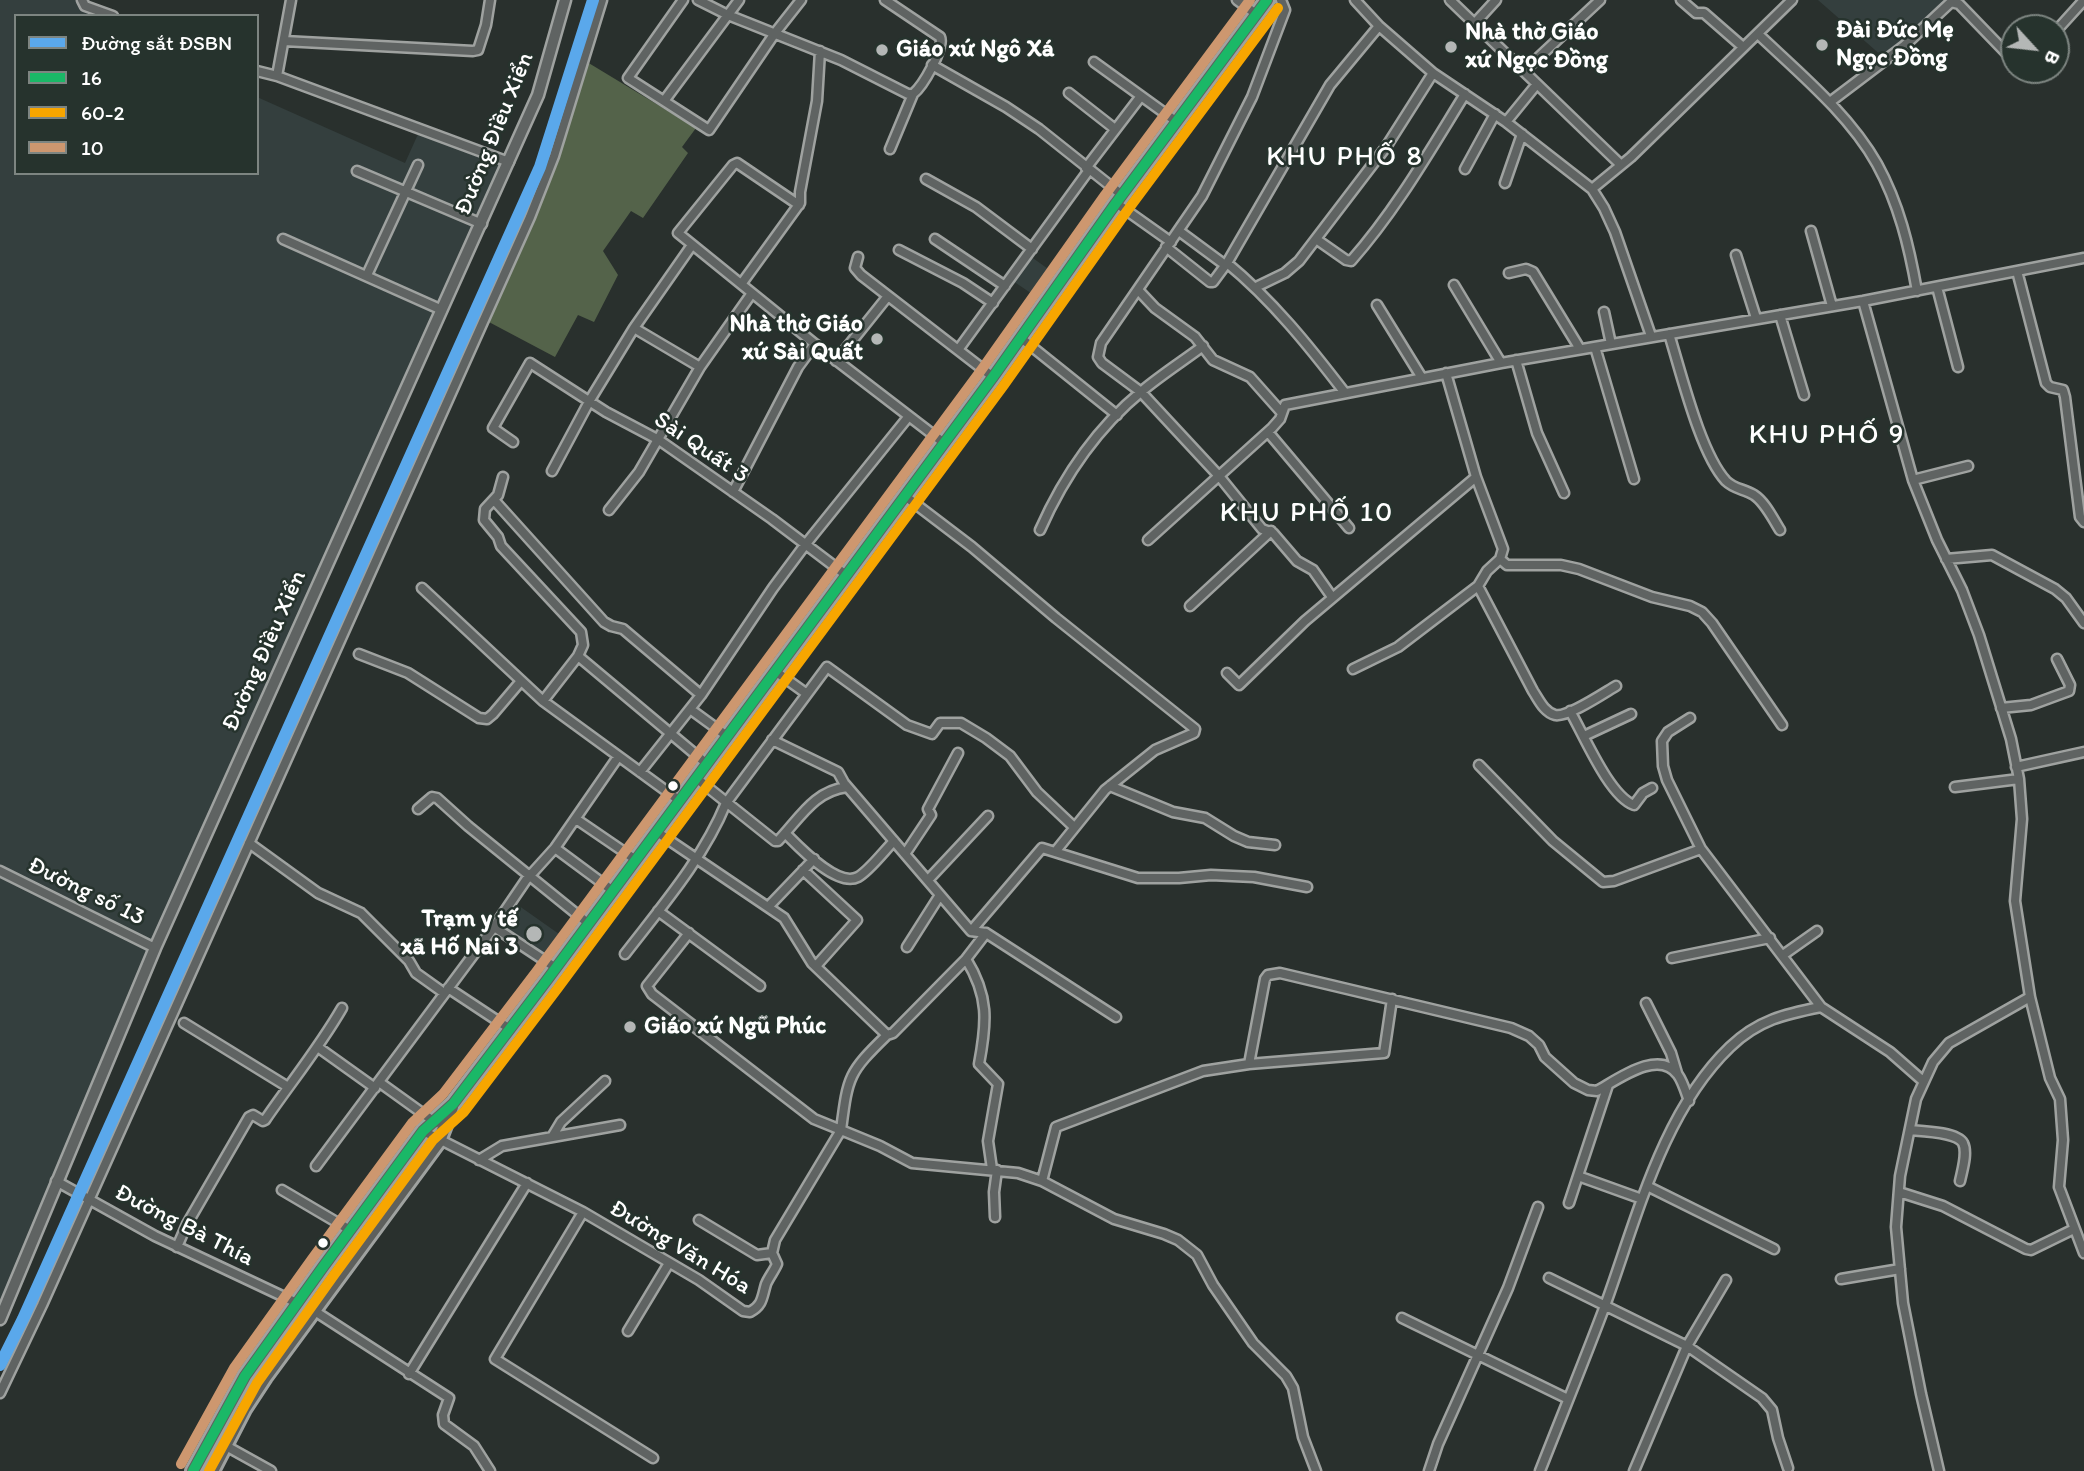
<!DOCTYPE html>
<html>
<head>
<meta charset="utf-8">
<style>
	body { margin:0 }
	#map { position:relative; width:2084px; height:1471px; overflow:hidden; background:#29302d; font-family:Itim,sans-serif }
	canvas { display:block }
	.legend { position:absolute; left:14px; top:14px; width:245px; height:161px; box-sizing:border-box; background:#26332d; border:2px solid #7d8581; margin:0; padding:9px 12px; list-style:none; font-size:21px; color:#fff }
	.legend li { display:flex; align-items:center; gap:14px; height:35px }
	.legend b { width:35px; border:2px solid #7d8581 }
	.north { position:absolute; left:2000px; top:14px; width:70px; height:70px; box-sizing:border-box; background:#26332d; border:2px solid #7d8581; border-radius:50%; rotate:117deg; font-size:19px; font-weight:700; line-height:28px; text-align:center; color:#fff }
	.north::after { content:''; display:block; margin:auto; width:24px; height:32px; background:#b4b7b6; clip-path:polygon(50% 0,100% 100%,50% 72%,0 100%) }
</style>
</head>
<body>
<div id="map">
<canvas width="2084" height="1471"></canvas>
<ul class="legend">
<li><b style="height:9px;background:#5aa8eb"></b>Đường sắt ĐSBN</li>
<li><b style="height:9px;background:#1ab867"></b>16</li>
<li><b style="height:9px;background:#f7a600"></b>60-2</li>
<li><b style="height:9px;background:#cd976f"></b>10</li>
</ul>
<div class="north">B</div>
</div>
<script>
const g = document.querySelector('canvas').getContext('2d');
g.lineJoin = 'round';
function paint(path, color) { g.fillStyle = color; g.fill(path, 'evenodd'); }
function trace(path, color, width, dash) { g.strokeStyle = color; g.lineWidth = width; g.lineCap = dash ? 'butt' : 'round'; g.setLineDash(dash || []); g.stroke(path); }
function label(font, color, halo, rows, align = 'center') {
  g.font = font + ' Itim,sans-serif'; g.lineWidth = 5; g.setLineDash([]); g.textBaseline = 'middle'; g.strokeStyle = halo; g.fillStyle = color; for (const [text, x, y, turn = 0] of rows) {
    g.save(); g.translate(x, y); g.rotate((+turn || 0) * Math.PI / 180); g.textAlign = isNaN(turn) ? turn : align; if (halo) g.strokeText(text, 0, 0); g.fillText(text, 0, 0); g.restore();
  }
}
const built = new Path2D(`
	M0,0H79L83,9L101,16H16V173H257V97L405,163L419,132L503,164L152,942L0,1307Z
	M1818,0H1943L1946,3L1883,57Z
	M1030,256L1058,276L1041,300L1013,281Z
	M515,903L569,941L553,963L499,927Z`);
const green = new Path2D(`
	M587,62L696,128L682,147L688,153L643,218L631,211L603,251L618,275L594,322L578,315L555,357L487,321L553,170Z`);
const minor = new Path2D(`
	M82,0L85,6L113,16
	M291,0L277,76L509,162
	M683,0L628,78L709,130L775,33L801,0
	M698,0L728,15L841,60L908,94H913C923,86 945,48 940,37L885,0
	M1237,0L1256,14
	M1281,0L1285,10L1252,97L1202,196L1101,343L1098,357L1102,363L1141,392L1219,476L1262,529L1273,533L1297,561L1313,570L1332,597
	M1355,0L1379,26L1433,73L1506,122L1592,189L1604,208L1615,232L1651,336
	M1450,0L1621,165
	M1681,0L1696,13H1704L1743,47
	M1475,23L1496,0
	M2056,31L2084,0
	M1758,34C1799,73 1849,114 1877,164C1899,204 1909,246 1917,291
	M284,41L473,51L478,50L486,25L490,0
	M1094,62L1177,122
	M932,65L1006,107L1039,129L1122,195
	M257,71L277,76
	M1524,71L1600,0
	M1069,93L1115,129
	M664,101L739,0
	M1830,102L1904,46L1951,2L1959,4L2014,61
	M1506,122L1537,84
	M890,149L913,94
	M1086,168L1141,96
	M1465,169L1495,114
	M357,171L482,224
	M926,179L976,207L1032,249
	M1505,183L1522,134
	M1592,189L1631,157L1792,0
	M1116,203L1171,242
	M799,205L737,163L733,165L678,233L815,344L944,443
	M1179,231L1221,262
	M1811,231L1832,306
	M283,239L442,310
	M935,239L1005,286
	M1316,239L1346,260L1351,261C1396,210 1429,152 1465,94
	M1166,247L1210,282H1213L1227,263L1330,85L1379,26
	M899,250L963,283L993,303
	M1736,255L1756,318
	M858,257L855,268L861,275L993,377
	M1227,263C1272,300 1309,346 1345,393
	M2017,271L2046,383L2050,387L2063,390L2065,397L2080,517L2084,522
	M1509,273L1526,269L1533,272L1580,349
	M367,275L418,165
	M742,283L800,203V192L817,101L820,51
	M1454,285L1501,363
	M1256,287L1285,273L1299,261L1386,147L1433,73
	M1937,287L1958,367
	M1139,291L1155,308L1195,337L1213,360L1250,377L1282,413
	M1863,301L1913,480L1937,540L1962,590L1979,635L2011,739L2019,779L2022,819L2015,901L2030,997L2050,1078L2060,1099L2063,1140L2059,1187L2084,1253
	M1377,305L1422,378
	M1604,312L1611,344
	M1780,315L1804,395
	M634,328L700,367
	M1669,334C1681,372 1700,453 1726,481C1734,489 1744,489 1754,495C1765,502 1773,519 1780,530
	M1021,338L1117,415
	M1595,347L1634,479
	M958,350L1089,170
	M1516,360L1537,433L1564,493
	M836,361L888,296
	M1268,432L1349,528
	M513,442L493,428L530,363L606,412L659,440L772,519L846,575
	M552,471L590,400L634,328L692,245
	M503,477L498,495L485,509L484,520L498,537L501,546L581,632L583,645L578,656L543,701
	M1913,480L1968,466
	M733,492L798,367L815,344
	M905,496L972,547L1056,618L1195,729L1194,733L1155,750L1105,790L1055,852
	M494,500L604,622L611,626L623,629L701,695
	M609,510L639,472L700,367L752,293
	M1040,530C1063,478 1097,428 1142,391C1161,375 1183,361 1203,346
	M1148,540L1272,428L1280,419L1285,405L1501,363L1863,301L2084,258
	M1500,559L1507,565H1561L1579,569L1652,597L1690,606L1702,612L1712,623L1782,725
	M1946,559L1992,555L2055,589L2066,598L2084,623
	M1478,586L1533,691C1539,700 1544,712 1555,715C1567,718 1604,693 1616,686
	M422,588L543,701L680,801
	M1190,606L1271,531
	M359,654L408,673L479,718L487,719L493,714L521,681
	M578,656L707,764
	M1353,669L1398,647L1478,586L1487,571L1500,559L1503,549L1476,477L1446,373
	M775,671L807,694
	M1227,673L1239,685L1305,621L1476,477
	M2001,708L2031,705L2069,691L2070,685L2057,659
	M690,709L727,736
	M1570,711C1584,735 1609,796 1634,805L1643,793L1652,788
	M1690,718L1668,732L1662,741L1663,766L1667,780L1701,849L1821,1007
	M1584,736L1631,714
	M772,740L838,772L844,783L971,931L986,933L1116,1017
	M1479,765L1553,841L1603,882L1614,881L1701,849
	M2016,767L2084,752
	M640,772L701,695L773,588L805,545L909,416
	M696,778L775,841H778C800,818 814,791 847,787
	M1110,786L1173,812L1205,818L1234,836L1248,842L1275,845
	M1955,787L2019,779
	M418,809L432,797L437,798L468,826L589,924
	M576,819L636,860
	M657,832L784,918L812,963L887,1035C848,1073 848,1076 841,1130L880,1146L912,1163L1018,1173L1042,1181L1114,1219L1164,1234L1178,1240L1197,1255L1213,1285L1253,1343L1286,1376L1293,1388L1303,1437L1316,1471
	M785,833C799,847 837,888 858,877C869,871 885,850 894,841
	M249,843L318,893L361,913L409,961L416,973L444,993
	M555,848L613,891
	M905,854L931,815L928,809L958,753
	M803,870L857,920L816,966
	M0,871L155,948
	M928,880L988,816
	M768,907L814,859
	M658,911L760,986
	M494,927L556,968
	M971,931L1042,848L1138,878H1179L1211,875L1254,877L1307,887
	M907,947L940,895
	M625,954C662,906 703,859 726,803L827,667L907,725L932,734L940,723H961L986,738L1010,756L1037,792L1074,827
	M1783,955L1817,931
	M1672,958L1770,938
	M966,959C989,996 987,1022 979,1064L998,1084L988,1141L992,1169
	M448,988L510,1029
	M1646,1003L1671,1053L1677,1073
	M184,1023L288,1087
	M887,1035L893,1033L966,959L986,933
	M319,1048L375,1088
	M1249,1064L1384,1053L1392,999
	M379,1082L436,1123
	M1910,1130C1921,1131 1957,1132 1963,1143C1968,1153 1962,1171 1960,1181
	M423,1131L583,1212L699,1280L743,1311L750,1312C763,1305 762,1297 766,1284C769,1277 774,1271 777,1264L772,1253L775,1240L841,1130L814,1119L652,994L647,986L689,933
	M552,1137L561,1122L605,1081
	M479,1160L502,1146L620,1125
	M316,1166L494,927L526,880L555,848L618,757
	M1578,1176L1642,1199
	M56,1181L155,1236L297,1303
	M1042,1181L1056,1127L1203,1071L1249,1064L1265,979L1268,975L1280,973L1511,1028L1529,1036L1539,1045L1545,1057L1574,1083L1588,1090L1597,1091C1617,1080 1659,1048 1678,1075C1683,1082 1686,1093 1689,1101
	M1647,1186L1774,1249
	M282,1190L350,1230
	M1899,1192L1943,1206L2026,1249L2031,1250L2074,1229
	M1569,1203L1608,1085
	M583,1212L495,1359L653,1458
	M995,1217L994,1192L997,1170
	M699,1220L757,1255L772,1253
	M177,1247L187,1224L249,1117L253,1115L263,1121L265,1120C291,1082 319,1048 342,1008
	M1549,1278L1687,1346L1762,1398L1772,1410L1778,1438L1788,1468
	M1841,1279L1900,1269
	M313,1310L449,1398L443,1415L444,1424L474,1446L490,1471
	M1402,1318L1568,1399
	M628,1331L669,1263
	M409,1374L527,1183
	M0,1393L42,1305L530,217L554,156L602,0
	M226,1446L271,1471
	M1429,1471L1438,1444L1508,1288L1538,1207
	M1540,1471C1562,1415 1585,1359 1606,1303C1637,1217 1663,1111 1730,1047C1758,1020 1785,1014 1821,1007L1890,1052L1923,1081
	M1634,1471L1687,1346L1726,1280
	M1939,1471L1921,1394L1903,1303L1896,1227L1900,1176L1916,1099L1933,1062L1949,1043L2030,997`);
const tertiary = new Path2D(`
	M0,1319L155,948L538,95L565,0`);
const trunk = new Path2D(`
	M193,1471L245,1376L323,1267L423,1131L453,1104L547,980L993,377L1116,203L1267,0
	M212,1471L244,1409L265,1377L439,1141L452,1107`);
const bus1 = new Path2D(`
	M193,1471L245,1376L323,1267L423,1131L453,1104L547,980L993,377L1116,203L1267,0`);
const bus2 = new Path2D(`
	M209,1471L257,1383L334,1275L433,1140L464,1112L558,988L1004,385L1127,211L1278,8`);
const bus3 = new Path2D(`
	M181,1464L234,1368L312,1259L412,1123L443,1094L536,972L982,369L1105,195L1250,0`);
const rail1 = new Path2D(`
	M0,1365L23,1319L540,167L593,0`);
const markers = [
	[1822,45,7,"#b4b7b6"],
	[1451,47,7,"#b4b7b6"],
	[882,50,7,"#b4b7b6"],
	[877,339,7,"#b4b7b6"],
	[673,786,6,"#fff"],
	[534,934,9,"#b4b7b6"],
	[630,1027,7,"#b4b7b6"],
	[323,1243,6,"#fff"]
];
const poiNames = [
	["Đài Đức Mẹ",1836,31],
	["Ngọc Đồng",1836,59],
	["Nhà thờ Giáo",1465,33],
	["xứ Ngọc Đồng",1465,61],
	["Giáo xứ Ngô Xá",896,50],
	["Nhà thờ Giáo",863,325,"right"],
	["xứ Sài Quất",863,353,"right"],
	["Trạm y tế",518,920,"right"],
	["xã Hố Nai 3",518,948,"right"],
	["Giáo xứ Ngũ Phúc",644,1027]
];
const streetNames = [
	["Đường Điều Xiển",495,134,-68],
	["Sài Quất 3",701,448,34],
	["Đường Điều Xiển",265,651,-66],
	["Đường số 13",86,892,26],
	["Đường Bà Thía",184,1226,27],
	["Đường Văn Hóa",680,1248,31]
];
const quarterNames = [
	["KHU PHỐ 8",1345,158],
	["KHU PHỐ 9",1827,436],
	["KHU PHỐ 10",1307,514]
];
paint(built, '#343f3e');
paint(green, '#54634a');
trace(minor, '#9fa2a0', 13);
trace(tertiary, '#9fa2a0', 15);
trace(trunk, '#9fa2a0', 18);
trace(minor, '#5f6362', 8);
trace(tertiary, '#5f6362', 10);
trace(trunk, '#5e605d', 12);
trace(bus1, '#1ab867', 10);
trace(bus2, '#f7a600', 10);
trace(bus3, '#cd976f', 10);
trace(rail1, '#5aa8eb', 12);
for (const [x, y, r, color] of markers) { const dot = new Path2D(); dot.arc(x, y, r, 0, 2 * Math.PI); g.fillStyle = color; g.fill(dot); trace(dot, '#26332d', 2.5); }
label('bold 24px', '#fff', '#26332d', poiNames, 'left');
label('24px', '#fff', '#26332d', streetNames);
g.letterSpacing = '2px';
label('28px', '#fff', '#26332d', quarterNames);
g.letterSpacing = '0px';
</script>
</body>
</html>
